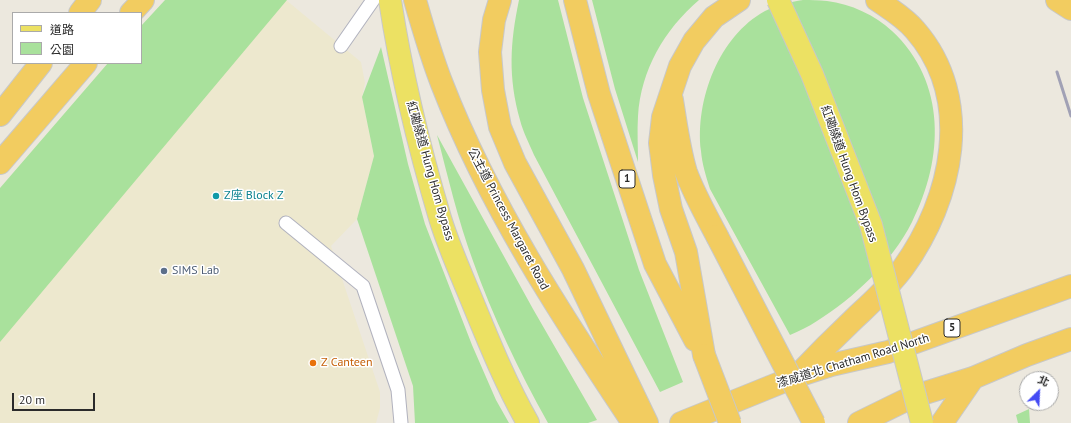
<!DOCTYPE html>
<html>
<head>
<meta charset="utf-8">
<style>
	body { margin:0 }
	#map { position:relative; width:1071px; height:423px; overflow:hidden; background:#ece8de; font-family:"PT Sans","Noto Sans TC",sans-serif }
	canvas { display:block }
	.legend { position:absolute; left:12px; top:12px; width:130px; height:52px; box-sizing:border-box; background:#fff; border:1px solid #aaa; margin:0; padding:5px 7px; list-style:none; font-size:12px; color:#2b2b2b }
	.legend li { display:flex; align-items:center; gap:8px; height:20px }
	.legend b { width:20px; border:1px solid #aaa }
	.north { position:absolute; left:1019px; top:371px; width:40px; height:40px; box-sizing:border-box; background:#fff; border:1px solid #aaa; border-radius:50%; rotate:24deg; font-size:11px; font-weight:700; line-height:16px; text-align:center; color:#2b2b2b }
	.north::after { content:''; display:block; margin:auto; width:14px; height:18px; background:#434af4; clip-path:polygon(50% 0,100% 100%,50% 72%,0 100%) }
	.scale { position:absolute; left:12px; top:393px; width:83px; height:18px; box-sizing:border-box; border:2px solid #2b2b2b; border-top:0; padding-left:5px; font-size:12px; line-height:14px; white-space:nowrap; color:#2b2b2b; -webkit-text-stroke:3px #fff; paint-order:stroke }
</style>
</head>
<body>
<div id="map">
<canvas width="1071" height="423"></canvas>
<ul class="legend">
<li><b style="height:5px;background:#ece163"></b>道路</li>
<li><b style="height:11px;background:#a9e19c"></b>公園</li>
</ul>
<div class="north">北</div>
<div class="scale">20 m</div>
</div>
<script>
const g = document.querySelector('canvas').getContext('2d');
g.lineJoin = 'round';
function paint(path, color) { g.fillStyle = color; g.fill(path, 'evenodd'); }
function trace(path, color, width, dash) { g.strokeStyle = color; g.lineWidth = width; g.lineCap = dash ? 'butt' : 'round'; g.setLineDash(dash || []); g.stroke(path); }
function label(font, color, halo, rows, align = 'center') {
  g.font = font + ' "PT Sans","Noto Sans TC",sans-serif'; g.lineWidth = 3; g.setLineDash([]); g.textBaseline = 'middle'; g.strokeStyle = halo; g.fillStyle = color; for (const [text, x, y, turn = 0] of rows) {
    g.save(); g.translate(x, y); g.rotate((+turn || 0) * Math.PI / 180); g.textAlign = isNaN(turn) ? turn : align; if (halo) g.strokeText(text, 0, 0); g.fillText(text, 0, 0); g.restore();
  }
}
const education = new Path2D(`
	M286,0L361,62L365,83L362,97L374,156L357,219L331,246L380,392V408L376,423H0V320Z`);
const green = new Path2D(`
	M165,0H287L0,342V188L108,63H141V26Z
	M519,0H558L583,98L639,270L683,382L660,392L534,155C529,143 523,132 520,120C508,77 510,43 519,0Z
	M592,0H699C664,30 641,70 638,116C637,131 638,147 638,162L615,89Z
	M803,0C811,0 819,0 827,1C851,4 875,15 892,31C947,82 944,159 912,222C892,262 854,298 817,321C808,327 799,331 790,335L710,189C706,176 702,164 701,151C695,100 719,36 765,11C777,5 790,2 803,0Z
	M381,47L408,164L425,224L472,345L496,400L509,423H415L413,386L357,219L374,156L362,97Z
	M437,135L533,309L597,420L588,423H548C519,371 493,317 473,261C458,220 448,177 437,135Z
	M1029,409L1030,423H1018L1016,415Z`);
const service = new Path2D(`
	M341,46L373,0
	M286,223L363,286L398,390L401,423`);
const primary = new Path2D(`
	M390,0C401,73 419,147 440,218C449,248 463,278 475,308C491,347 507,386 528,423`);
const trunk = new Path2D(`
	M415,0C423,28 431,56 442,84C489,205 561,315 633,423
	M500,0L494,20L490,52L493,90L500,127L515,163L573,269L647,423
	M575,0L599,94L655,264L695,340
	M1057,0L1071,9
	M80,13L90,0
	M131,13L143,0
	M672,100C676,124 679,149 686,172C694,194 706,215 717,236
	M0,115L41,63
	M0,163L86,63
	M704,355L686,252L671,209L664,175L660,143L663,117L680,66L694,41L714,17L739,0
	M797,376C816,356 835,337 855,318C872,302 889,287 903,268C953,199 975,99 915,30C904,17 890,9 877,0
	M681,423L797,376L831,365L888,352L1071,286
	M859,423L912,397L973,378L1027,355L1071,339
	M942,423L973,378`);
const rail = new Path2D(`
	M1057,72L1071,116`);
const primaryBridge = new Path2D(`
	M778,0L812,74L871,225L922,423`);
const trunkBridge = new Path2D(`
	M717,236L814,423
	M704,355L730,423`);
const markers = [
	[216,196,4,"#0f9aa8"],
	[164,271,4,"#5c6f8a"],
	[313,363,4,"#e8710a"]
];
const shields = [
	[627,179,16],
	[952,328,16]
];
const shieldNames = [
	["1",627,179],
	["5",952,328]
];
const streetNames = [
	["紅磡繞道 Hung Hom Bypass",430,171,74],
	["紅磡繞道 Hung Hom Bypass",849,174,70],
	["公主道 Princess Margaret Road",508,219,62],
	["漆咸道北 Chatham Road North",853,361,-17]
];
const cultureNames = [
	["Z座 Block Z",224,196]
];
const serviceNames = [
	["SIMS Lab",172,271]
];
const foodNames = [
	["Z Canteen",321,363]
];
paint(education, '#ede8ce');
paint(green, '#a9e19c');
trace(service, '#b1b2be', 15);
trace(primary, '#c8c8c8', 24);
trace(trunk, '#c8c8c8', 24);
trace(service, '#fff', 13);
trace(primary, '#ece163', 22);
trace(trunk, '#f2cc60', 22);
trace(rail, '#a1a1b5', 3);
trace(primaryBridge, '#c8c8c8', 24, []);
trace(trunkBridge, '#c8c8c8', 24, []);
trace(primaryBridge, '#ece163', 22);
trace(trunkBridge, '#f2cc60', 22);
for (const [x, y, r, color] of markers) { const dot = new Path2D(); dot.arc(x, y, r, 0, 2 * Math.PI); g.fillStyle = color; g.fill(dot); trace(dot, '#fff', 1.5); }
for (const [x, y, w] of shields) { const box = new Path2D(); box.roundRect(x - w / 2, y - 9, w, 18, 3); g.fillStyle = '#fff'; g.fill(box); trace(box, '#2b2b2b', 1); }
label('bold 11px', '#2b2b2b', null, shieldNames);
label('12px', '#2b2b2b', '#fff', streetNames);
label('12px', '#0d838f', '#fff', cultureNames, 'left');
label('12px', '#4e5e75', '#fff', serviceNames, 'left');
label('12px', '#c56008', '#fff', foodNames, 'left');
</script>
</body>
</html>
